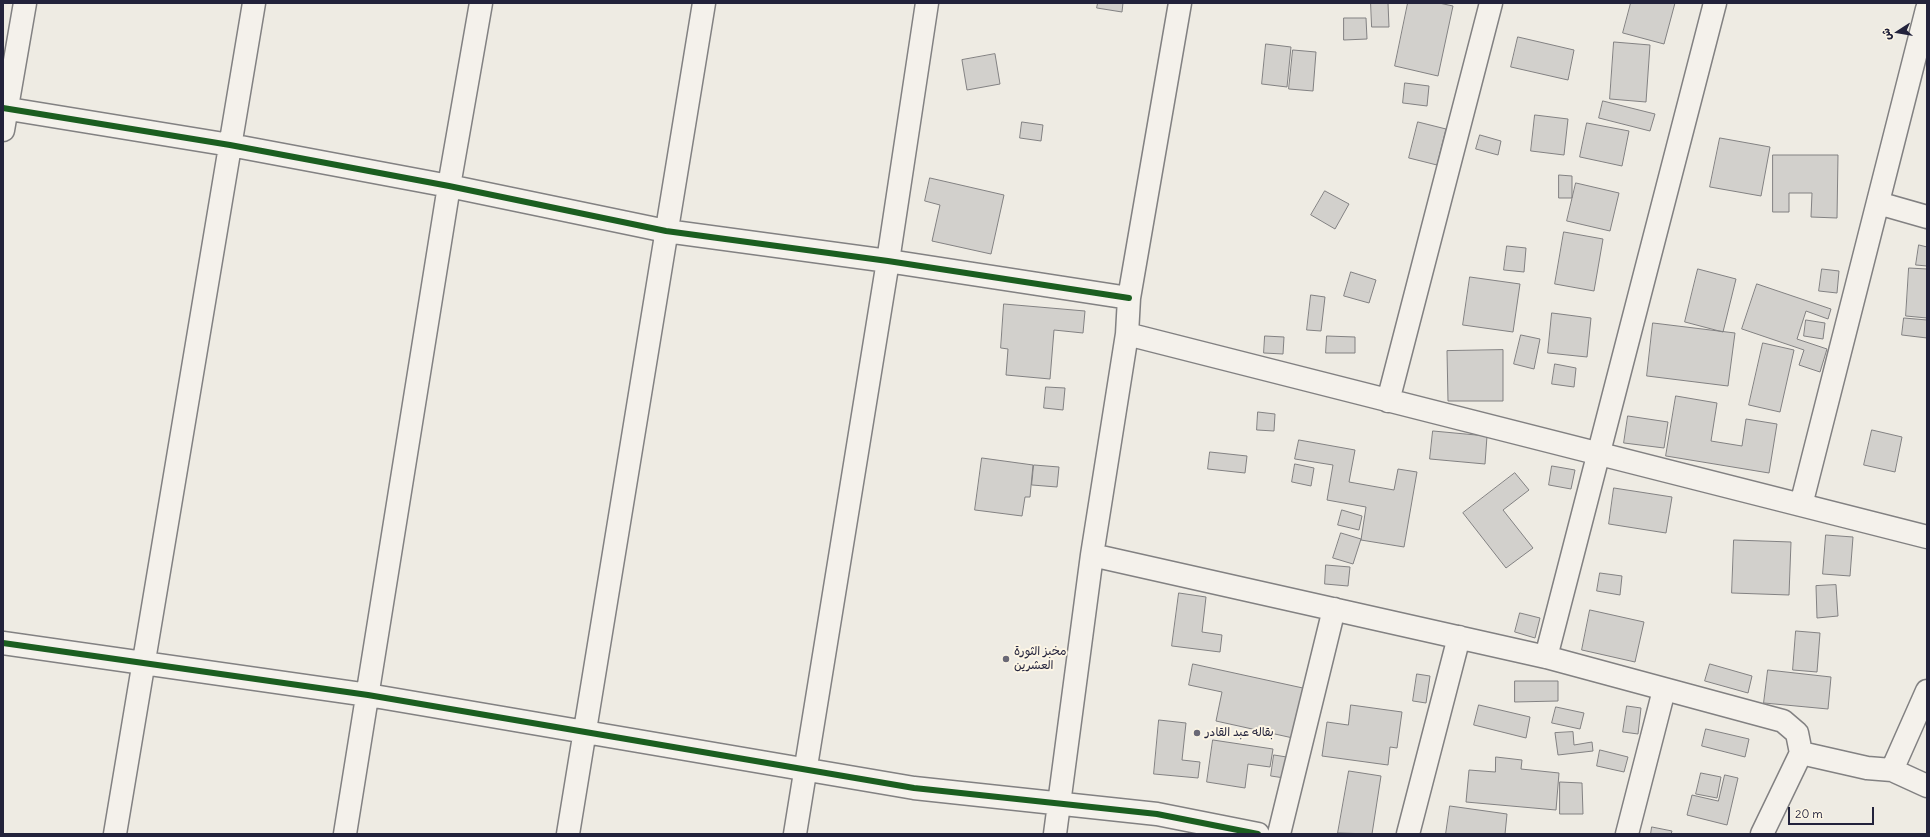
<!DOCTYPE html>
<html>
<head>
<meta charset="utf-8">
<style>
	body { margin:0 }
	#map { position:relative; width:1930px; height:837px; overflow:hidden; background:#eeebe3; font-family:Delius,"Playpen Sans Arabic",sans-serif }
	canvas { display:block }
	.frame { position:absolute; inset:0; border:4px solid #22223b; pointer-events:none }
	.north { position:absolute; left:1878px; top:12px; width:40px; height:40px; -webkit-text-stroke:3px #fcf5e5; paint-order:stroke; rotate:258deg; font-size:11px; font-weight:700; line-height:16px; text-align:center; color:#22223b }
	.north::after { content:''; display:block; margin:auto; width:14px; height:18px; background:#22223b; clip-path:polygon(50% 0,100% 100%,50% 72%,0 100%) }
	.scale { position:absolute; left:1788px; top:807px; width:86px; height:18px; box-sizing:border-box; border:2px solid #22223b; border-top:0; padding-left:5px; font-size:12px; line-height:14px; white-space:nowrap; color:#22223b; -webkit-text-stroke:3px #fcf5e5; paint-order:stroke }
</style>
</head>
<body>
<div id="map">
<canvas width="1930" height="837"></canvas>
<div class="frame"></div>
<div class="north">ش</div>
<div class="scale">20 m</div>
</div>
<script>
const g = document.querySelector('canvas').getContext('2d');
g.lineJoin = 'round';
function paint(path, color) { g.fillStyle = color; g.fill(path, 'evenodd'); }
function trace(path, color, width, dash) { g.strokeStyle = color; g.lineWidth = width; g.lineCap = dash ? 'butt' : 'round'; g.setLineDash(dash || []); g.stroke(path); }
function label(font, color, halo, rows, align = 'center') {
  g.font = font + ' Delius,"Playpen Sans Arabic",sans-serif'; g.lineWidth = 4; g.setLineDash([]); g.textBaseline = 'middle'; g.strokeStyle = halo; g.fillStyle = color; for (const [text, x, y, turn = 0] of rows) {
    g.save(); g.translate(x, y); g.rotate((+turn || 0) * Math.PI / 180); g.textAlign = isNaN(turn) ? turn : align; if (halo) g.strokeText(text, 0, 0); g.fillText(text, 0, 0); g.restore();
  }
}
const building = new Path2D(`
	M1098,3H1123L1122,12L1097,8Z
	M1371,3H1388L1389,27H1372Z
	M1408,3H1439L1453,6L1438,76L1395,66Z
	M1631,3H1675L1664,44L1623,33Z
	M1344,18H1366L1367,39L1344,40Z
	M1518,37L1574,50L1568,80L1511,67Z
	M1614,42L1650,45L1646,102L1610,99Z
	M1266,44L1291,47L1287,87L1262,84Z
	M1293,50L1316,52L1313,91L1289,89Z
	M995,54L1000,84L967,90L962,60Z
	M1405,83L1429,86L1427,106L1403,103Z
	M1603,101L1655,114L1650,131L1599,118Z
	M1535,115L1568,119L1564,155L1531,151Z
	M1022,122L1043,125L1041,141L1020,138Z
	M1418,122L1446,129L1437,165L1409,158Z
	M1587,123L1629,131L1622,166L1580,157Z
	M1480,135L1501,141L1498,155L1476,149Z
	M1720,138L1770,147L1761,196L1710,187Z
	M1773,155H1838L1837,218L1811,217L1812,193H1789V212H1773Z
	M1559,175L1572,176V198H1559Z
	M930,178L1004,195L991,254L932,241L940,205L925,201Z
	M1576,183L1619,193L1610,231L1567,221Z
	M1325,191L1349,204L1335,229L1311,215Z
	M1564,232L1603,239L1594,291L1555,284Z
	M1919,245L1927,247V266L1916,265Z
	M1507,246L1526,248L1524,272L1504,270Z
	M1909,268L1927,269V318L1906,316Z
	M1698,269L1736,279L1723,332L1685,322Z
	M1822,269L1839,271L1837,293L1819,291Z
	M1351,272L1376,280L1369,303L1344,296Z
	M1470,277L1520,284L1513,332L1463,325Z
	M1757,284L1831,309L1828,319L1806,311L1797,339L1827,349L1820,372L1799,365L1804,350L1742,329Z
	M1311,295L1325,297L1321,331L1307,330Z
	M1004,304L1085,311L1083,333L1054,330L1050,379L1006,375L1008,349L1001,348Z
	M1552,313L1591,318L1587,357L1548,353Z
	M1904,318L1927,320V338L1902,335Z
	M1806,320L1825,323L1823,339L1804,336Z
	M1653,323L1735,333L1728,386L1647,376Z
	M1521,335L1540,339L1534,369L1514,364Z
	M1265,336L1284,337L1283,354L1264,353Z
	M1327,336L1355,337V353H1326Z
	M1763,343L1794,350L1780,412L1749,405Z
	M1503,350V401H1448L1447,351Z
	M1555,364L1576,368L1574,387L1552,384Z
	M1046,387L1065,388L1063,410L1044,408Z
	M1676,396L1717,403L1711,441L1742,446L1746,419L1777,424L1769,473L1666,456Z
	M1258,412L1275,414L1274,431L1257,430Z
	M1628,416L1668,422L1664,448L1624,443Z
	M1872,430L1902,437L1895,472L1864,465Z
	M1433,431L1487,436L1485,464L1430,459Z
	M1299,440L1355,450L1349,482L1394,490L1398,469L1417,472L1404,547L1361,540L1366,507L1327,500L1333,465L1295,459Z
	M1210,452L1247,456L1245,473L1208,469Z
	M982,458L1033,465L1030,497H1025L1022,516L975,510Z
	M1295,464L1314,468L1311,486L1292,482Z
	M1034,465L1059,467L1057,487L1032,485Z
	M1552,466L1575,470L1571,489L1549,485Z
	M1515,473L1529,490L1503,510L1533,548L1506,568L1463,513Z
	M1614,488L1672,497L1666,533L1609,524Z
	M1342,510L1362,516L1359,530L1338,525Z
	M1341,533L1361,539L1353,564L1333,558Z
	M1826,535L1853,537L1850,576L1823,574Z
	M1734,540L1791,542L1789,595L1732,593Z
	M1326,565L1350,567L1348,586L1325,584Z
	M1600,573L1622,576L1620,595L1597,591Z
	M1836,585L1838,616L1817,618L1816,586Z
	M1179,593L1206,597L1202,632L1222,635L1220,652L1172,646Z
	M1590,610L1644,622L1635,662L1582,650Z
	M1520,613L1540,618L1535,638L1515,632Z
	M1796,631L1820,633L1817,672L1793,670Z
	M1193,664L1312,690L1302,740L1216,721L1222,692L1189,685Z
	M1710,664L1752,676L1748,693L1705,681Z
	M1768,670L1831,677L1828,709L1764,703Z
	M1417,674L1430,676L1426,703L1413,701Z
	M1515,681H1558V701L1515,702Z
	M1351,705L1402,712L1397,748L1390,747L1388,765L1322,756L1327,722L1348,725Z
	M1479,705L1530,717L1526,738L1474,725Z
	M1627,706L1641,708L1638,734L1623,732Z
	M1556,707L1584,713L1580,729L1552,723Z
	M1159,720L1186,723L1182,760L1200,762L1198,778L1154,774Z
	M1706,729L1749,739L1745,757L1702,746Z
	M1573,732L1574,745L1592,742L1593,751L1558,755L1555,733Z
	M1213,740L1273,749L1270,767L1248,764L1245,788L1207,782Z
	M1600,750L1628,757L1624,772L1597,766Z
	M1274,755L1293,758L1291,779L1271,776Z
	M1496,757L1522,760L1521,769L1559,773L1556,810L1466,802L1469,770L1495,772Z
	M1349,771L1381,776L1372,834L1338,833Z
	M1701,773L1721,777L1717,798L1696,794Z
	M1725,775L1738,778L1727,825L1687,815L1692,795L1718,801Z
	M1560,782L1582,783L1583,814H1560Z
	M1450,806L1507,814L1505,834H1446Z
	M1652,827L1672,831L1671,834H1651Z`);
const minor = new Path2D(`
	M3,108L230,145L449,186L666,231L888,261L1129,298
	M3,130L25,3
	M1878,203L1927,217
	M1127,334L1927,537
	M1388,401L1491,3
	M1801,505L1927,9
	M1092,555L1546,657L1783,721L1797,733L1801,753L1762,834
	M3,643L368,695L914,788L1157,814L1258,834
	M1546,657L1715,3
	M1801,753L1867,768L1892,770L1927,786
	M1892,770L1927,691
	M115,834L254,3
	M345,834L449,186L481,3
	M568,834L704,3
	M795,834L888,261L927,3
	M1055,834L1092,555L1127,334L1129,298L1180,3
	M1279,834L1334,609
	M1408,834L1459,637
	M1627,834L1664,690`);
const cycleway = new Path2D(`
	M3,108L230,145L449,186L666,231L888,261L1129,298
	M3,643L368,695L914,788L1157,814L1258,834`);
const markers = [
	[1006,659,4,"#696876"],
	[1197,733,4,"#696876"]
];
const poiNames = [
	["مخبز الثورة",1014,652],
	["العشرين",1014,666],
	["بقاله عبد القادر",1205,733]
];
paint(building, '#d2d0cc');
trace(building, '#828182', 1);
trace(minor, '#828182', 25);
trace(minor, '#f4f1eb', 22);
trace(cycleway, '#1b5e20', 6);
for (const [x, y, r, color] of markers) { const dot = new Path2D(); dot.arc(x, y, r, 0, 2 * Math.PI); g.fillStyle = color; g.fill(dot); trace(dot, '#fcf5e5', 1.5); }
label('12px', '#22223b', '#fcf5e5', poiNames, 'left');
</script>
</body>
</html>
